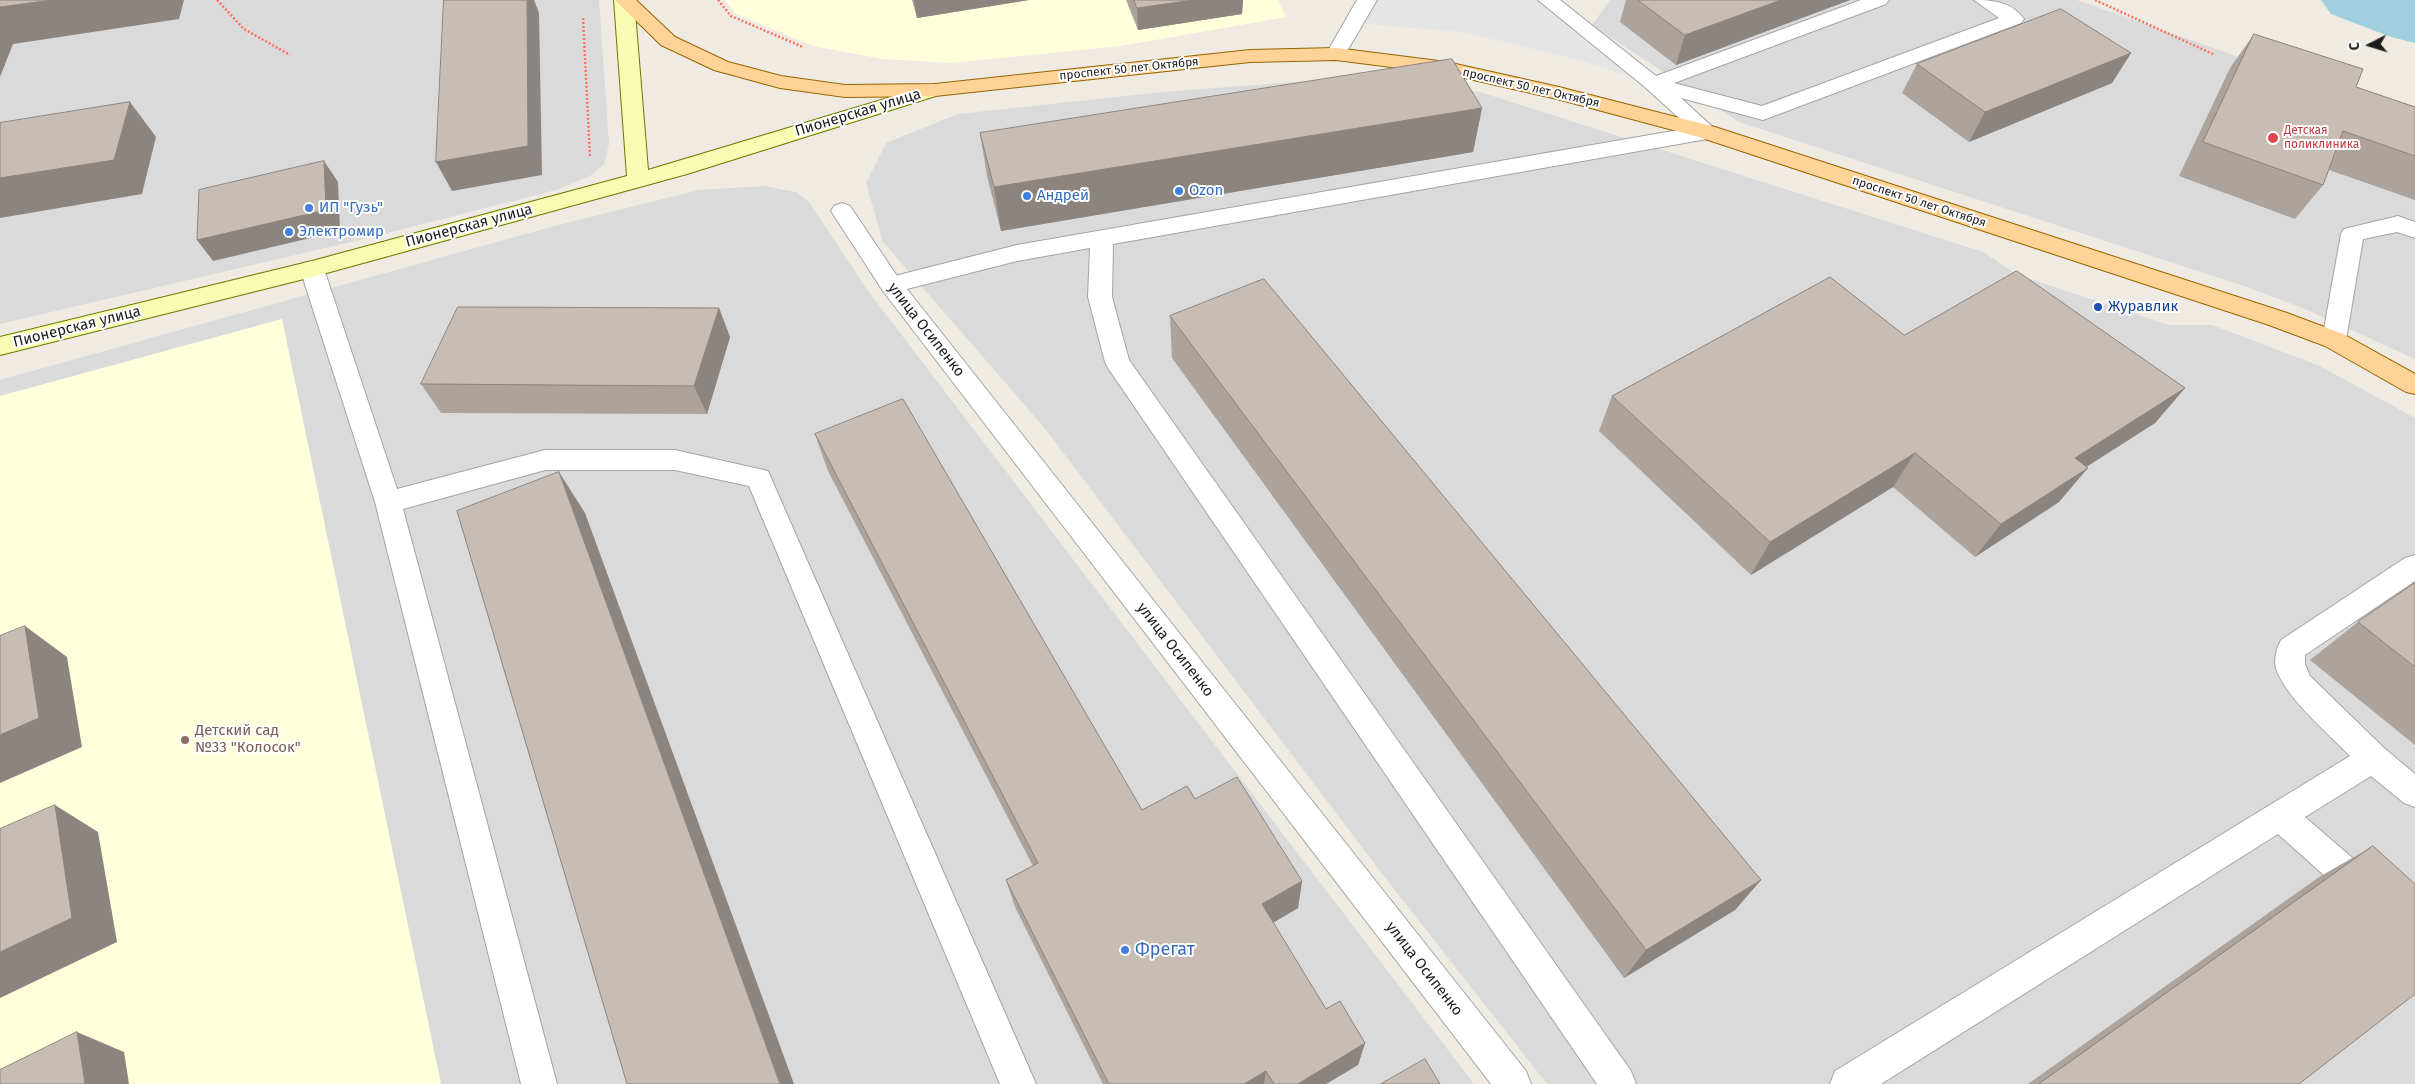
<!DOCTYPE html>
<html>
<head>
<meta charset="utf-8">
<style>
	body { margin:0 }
	#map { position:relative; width:2415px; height:1084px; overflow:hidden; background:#efebe2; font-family:"Fira Sans",sans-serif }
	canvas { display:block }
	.north { position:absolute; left:2345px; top:20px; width:50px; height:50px; -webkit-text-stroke:4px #fff; paint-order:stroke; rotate:265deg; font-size:14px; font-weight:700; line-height:20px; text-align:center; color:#1d1d1d }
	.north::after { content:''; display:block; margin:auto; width:18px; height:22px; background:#1d1d1d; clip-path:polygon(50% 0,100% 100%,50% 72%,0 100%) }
</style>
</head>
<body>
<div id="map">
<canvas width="2415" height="1084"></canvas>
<div class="north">С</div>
</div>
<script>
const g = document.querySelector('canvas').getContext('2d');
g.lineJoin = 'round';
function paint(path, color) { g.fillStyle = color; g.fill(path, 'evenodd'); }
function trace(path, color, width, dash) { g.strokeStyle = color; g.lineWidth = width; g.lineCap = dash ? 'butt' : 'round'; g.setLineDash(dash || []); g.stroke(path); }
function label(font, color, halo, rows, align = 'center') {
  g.font = font + ' "Fira Sans",sans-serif'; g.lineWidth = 4; g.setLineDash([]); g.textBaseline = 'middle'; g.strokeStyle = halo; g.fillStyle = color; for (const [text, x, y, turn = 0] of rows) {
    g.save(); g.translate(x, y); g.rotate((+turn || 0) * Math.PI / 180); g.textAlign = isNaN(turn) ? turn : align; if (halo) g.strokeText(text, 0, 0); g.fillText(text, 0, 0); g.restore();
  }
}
const residential = new Path2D(`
	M0,0H599L609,144L604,164L590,176L556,190L364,239L0,324Z
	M1610,0H2077L2415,119V359L2305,309L2247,287L1739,122L1592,25Z
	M1361,77L1480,92L1983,252L2018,275L2169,325H2212L2320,366L2415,418V1084H1547L1380,871L1043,426L883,242L866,183L886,143L958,114L1163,92Z
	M764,186L796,192L809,202L868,291L1474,1084H0V380L558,225L699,190Z`);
const education = new Path2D(`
	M725,0H1278L1286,17L1121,46L950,63L883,59L813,46L736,14Z
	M282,319L441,1084H0V396Z`);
const parking = new Path2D(`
	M1367,0H1548L1653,84L1583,61L1463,32L1353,23Z`);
const river = new Path2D(`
	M2321,0H2415V43L2391,37L2331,14Z`);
const path = new Path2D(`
	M217,0L244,29L290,55
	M718,0L731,16L803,47
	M2095,0L2215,55
	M583,18L590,157`);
const service = new Path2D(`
	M1357,0H1377L1343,58L1336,60L1329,58L1326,54Z
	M1538,0H1560L1656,76L1861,0H1889L1886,4L1674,83L1762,106L1999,18L1974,0C1993,0 2012,2 2024,19L2021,23L1763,120L1681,98L1718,132L1715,137L1707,139L1113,244L1112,297L1129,360L1631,1071L1636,1084H1597L1108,368L1105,362L1088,297L1090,248L1017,261L891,293L883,291L879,285L883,279L1017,245L1690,128L1646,88Z
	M2398,216L2415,222V238L2397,232L2363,239L2346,340L2343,346L2334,349L2325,346L2322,340L2341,234L2344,229Z
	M2415,555V581L2305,655V664L2310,676L2384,748L2415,774V807L2404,803L2371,776L2305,817L2415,912V950L2403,946L2278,834L1881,1084H1830L1835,1071L2350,756C2330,735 2278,691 2275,663C2275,655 2277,647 2281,640L2405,558Z`);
const pedestrian = new Path2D(`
	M842,203L850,206L899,279L1526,1071L1531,1084H1491L883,291L831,211L834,206Z`);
const minor = new Path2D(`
	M312,261L320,263L324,269L397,489L545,450H675L768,471L1036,1084H1000L749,486L675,470H545L403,509L557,1084H521L375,502L300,269L304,263Z`);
const secondary = new Path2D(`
	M614,0H634L648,170L928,86L935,84L942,86L945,90L942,94L687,174L312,277L0,355V337L312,261L627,176Z`);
const primary = new Path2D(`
	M615,0H636L675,37L728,62L781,76L845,85L935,84L1250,50L1336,48L1447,62L1559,87L1715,127L2287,313L2343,334L2415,374V394L2406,392L2325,346L2269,325L1699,137L1557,99L1447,74L1336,60L1250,62L935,96L845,97L780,88L714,70L661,45Z`);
const wall = new Path2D(`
	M912,0H1029L917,18Z
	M1126,0H1243L1242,14L1138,30Z
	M1626,0H1850L1676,65L1620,22Z
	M2254,34L2356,87L2415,107V200L2329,170L2323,185L2295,219L2179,176L2230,68Z
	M2131,53L2112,83L1969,142L1902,93L1917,64Z
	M1482,108L1473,152L1001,231L987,176L980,133Z
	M719,308L730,337L707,414L441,413L421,384Z
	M1170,316L1761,880L1735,910L1624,978L1172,358Z
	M1904,335L2185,388L2155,423L2086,467L2059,502L1975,557L1893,487L1751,575L1599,431L1612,396Z
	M815,434L1142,810L1195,799L1302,881L1298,908L1273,923L1326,1009L1365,1043L1358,1065L1326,1084H1103L1015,907L1006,880L1033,866L828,471Z
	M2415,583V745L2310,660L2358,622Z
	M2373,846L2299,1084H2028L2319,877Z`);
const shadedWall = new Path2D(`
	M52,0H184L179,19L13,44L0,77V7Z
	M527,0H534L539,13L542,175L452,191L436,162Z
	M914,0H1029L917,18Z
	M1194,0H1243L1242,14L1138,30L1137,8Z
	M1781,0H1850L1676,65L1685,35Z
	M2131,53L2112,83L1969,142L1985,112Z
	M130,102L156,137L142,194L0,218V178Z
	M1482,108L1473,152L1001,231L994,187Z
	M324,161L338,182L340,231L213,261L197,240Z
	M719,308L730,337L707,414L694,386Z
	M2185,388L2155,423L2047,492L2075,458Z
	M1915,453L1893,487L1751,575L1770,542Z
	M2088,468L2059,502L1975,557L2001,524Z
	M559,472L585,513L794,1084H780Z
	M25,626L67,657L82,747L0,783V735Z
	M55,805L98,832L117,942L0,998V952Z
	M1761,880L1735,910L1624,978L1646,950Z
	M1302,881L1298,908L1259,931L1262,904Z
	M77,1032L124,1052L129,1084H85Z
	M1365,1043L1358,1065L1326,1084H1298Z
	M1266,1071L1264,1084H1244Z`);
const building = new Path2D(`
	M0,0H52L0,7Z
	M444,0H527L528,146L436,162Z
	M1134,0H1194L1137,8Z
	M1638,0H1781L1685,35Z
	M2061,9L2131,53L1985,112L1917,64Z
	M2254,34L2363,69L2356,87L2415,107V156L2343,131L2323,185L2203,142Z
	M1452,59L1482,108L994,187L980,133Z
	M130,102L114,160L0,178V123Z
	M324,161L326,210L197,240L199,190Z
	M2017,271L2185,388L2075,458L2088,468L2001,524L1915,453L1770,542L1612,396L1830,277L1904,335Z
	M1264,279L1761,880L1646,950L1170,316Z
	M458,307L719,308L694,386L421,384Z
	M903,399L1142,810L1187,786L1195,799L1237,777L1302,881L1262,904L1326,1009L1340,1001L1365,1043L1298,1084H1274L1266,1071L1244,1084H1109L1006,880L1038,863L815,434Z
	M559,472L780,1084H627L457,511Z
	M2415,583V667L2358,622Z
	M25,626L39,718L0,735V636Z
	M55,805L72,918L0,952V829Z
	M2373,846L2415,884V994L2299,1084H2039Z
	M77,1032L85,1084H0V1070Z
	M1425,1059L1440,1084H1381Z`);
const markers = [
	[2273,138,6,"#e0444e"],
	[1179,191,5,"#3f7fe0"],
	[1027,196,5,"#3f7fe0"],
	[309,208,5,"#3f7fe0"],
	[289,232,5,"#3f7fe0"],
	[2098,307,5,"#1a4fb4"],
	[185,740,5,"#8d6e63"],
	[1125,950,5,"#3f7fe0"]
];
const farStreetnames = [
	["проспект 50 лет Октября",1129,69,-6],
	["проспект 50 лет Октября",1531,88,13],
	["проспект 50 лет Октября",1919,202,18]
];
const farHealthnames = [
	["Детская",2284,131],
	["поликлиника",2284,145]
];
const streetNames = [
	["Пионерская улица",858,113,-17],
	["Пионерская улица",469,226,-15],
	["Пионерская улица",77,327,-14],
	["улица Осипенко",926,330,52],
	["улица Осипенко",1175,650,52],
	["улица Осипенко",1424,969,52]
];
const shopNames = [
	["Ozon",1189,191],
	["Андрей",1037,196],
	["ИП \"Гузь\"",319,208],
	["Электромир",299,232]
];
const transitNames = [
	["Журавлик",2108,307]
];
const educationNames = [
	["Детский сад",195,731],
	["№33 \"Колосок\"",195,748]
];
const nearShopnames = [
	["Фрегат",1135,950]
];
paint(residential, '#dbdada');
paint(education, '#ffffdb');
paint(parking, '#e5e5e5');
paint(river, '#a0d0df');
trace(service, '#a4a4a4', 2);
trace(pedestrian, '#a4a4a4', 2);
trace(minor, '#a4a4a4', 2);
trace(secondary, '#6a7800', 2);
trace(primary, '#966500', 2);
trace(path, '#ff7463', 2.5, [2, 2]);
paint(service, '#fff');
paint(pedestrian, '#fff');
paint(minor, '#fff');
paint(secondary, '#f8fcb2');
paint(primary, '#ffd397');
paint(wall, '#aba39c');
paint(shadedWall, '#8b847f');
paint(building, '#c7bdb5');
trace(building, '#8b847f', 1);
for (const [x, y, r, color] of markers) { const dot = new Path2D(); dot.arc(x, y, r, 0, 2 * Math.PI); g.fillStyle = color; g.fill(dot); trace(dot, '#fff', 2); }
label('12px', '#1d1d1d', '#fff', farStreetnames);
label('12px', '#be3a42', '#fff', farHealthnames, 'left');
label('15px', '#1d1d1d', '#fff', streetNames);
label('15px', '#366cbe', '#fff', shopNames, 'left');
label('15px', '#164399', '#fff', transitNames, 'left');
label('15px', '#785e54', '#fff', educationNames, 'left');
label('18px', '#366cbe', '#fff', nearShopnames, 'left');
</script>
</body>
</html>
